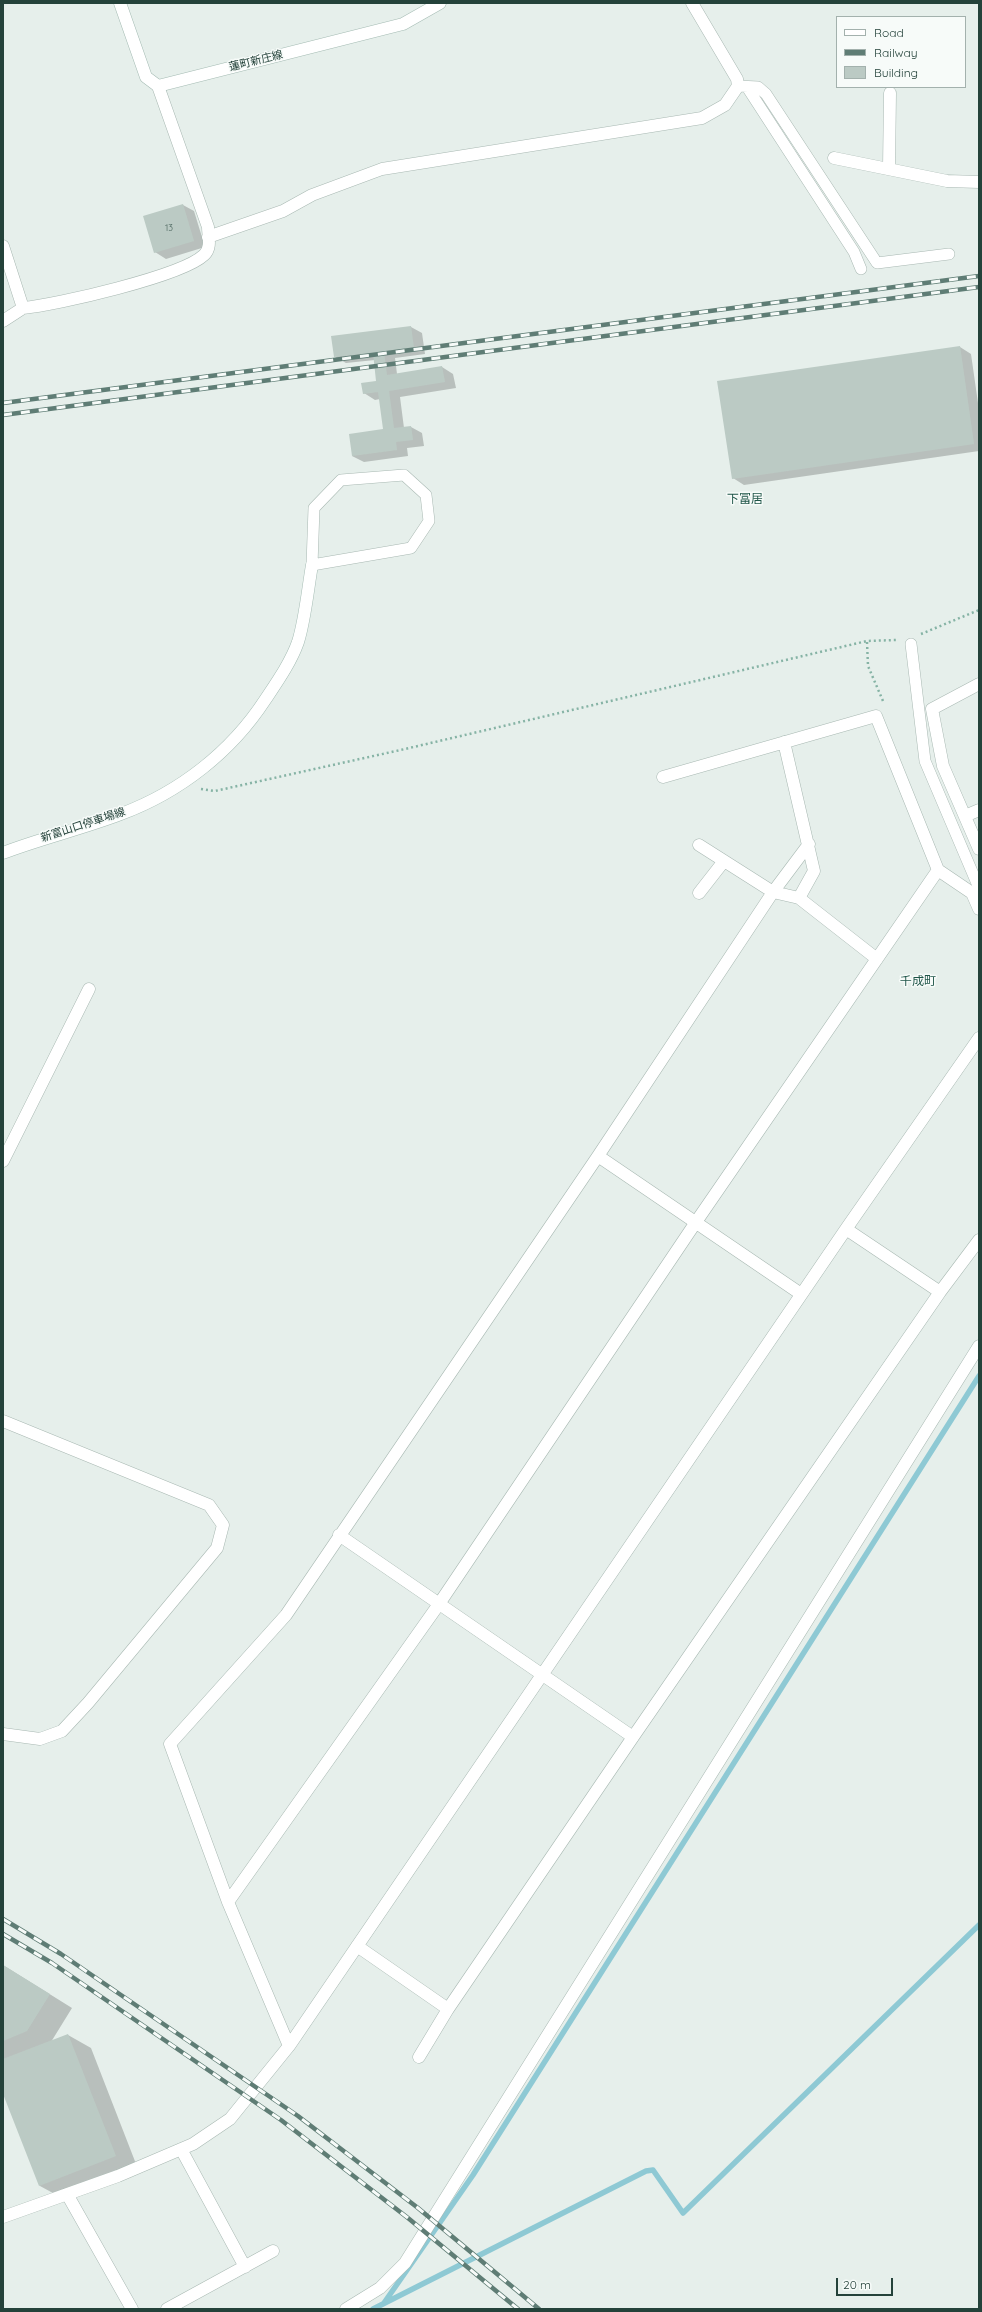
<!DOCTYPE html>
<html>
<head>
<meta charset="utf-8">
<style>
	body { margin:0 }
	#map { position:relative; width:982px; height:2312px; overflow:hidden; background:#e6efeb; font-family:Quicksand,sans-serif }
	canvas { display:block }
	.frame { position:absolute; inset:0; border:4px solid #24423a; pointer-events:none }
	.legend { position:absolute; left:836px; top:16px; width:130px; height:72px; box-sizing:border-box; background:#f7fbf9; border:1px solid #a3b1ad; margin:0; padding:5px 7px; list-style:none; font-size:12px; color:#24423a }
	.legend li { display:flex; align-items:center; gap:8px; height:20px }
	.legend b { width:20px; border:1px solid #a3b1ad }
	.scale { position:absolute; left:836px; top:2278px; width:57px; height:18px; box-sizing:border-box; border:2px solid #24423a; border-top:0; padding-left:5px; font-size:12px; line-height:14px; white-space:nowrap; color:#24423a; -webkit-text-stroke:3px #f7fbf9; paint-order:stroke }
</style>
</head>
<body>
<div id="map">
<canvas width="982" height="2312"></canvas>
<div class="frame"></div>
<ul class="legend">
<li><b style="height:5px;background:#fff"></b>Road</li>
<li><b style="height:5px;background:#5f7d75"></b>Railway</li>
<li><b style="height:11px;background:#bbcac4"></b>Building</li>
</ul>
<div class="scale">20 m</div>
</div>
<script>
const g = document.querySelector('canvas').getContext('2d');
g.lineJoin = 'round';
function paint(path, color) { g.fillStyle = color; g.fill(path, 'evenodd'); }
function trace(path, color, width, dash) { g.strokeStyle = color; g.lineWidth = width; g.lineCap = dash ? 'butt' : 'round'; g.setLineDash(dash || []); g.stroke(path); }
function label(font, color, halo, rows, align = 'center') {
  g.font = font + ' Quicksand,"Noto Sans JP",sans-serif'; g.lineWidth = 3; g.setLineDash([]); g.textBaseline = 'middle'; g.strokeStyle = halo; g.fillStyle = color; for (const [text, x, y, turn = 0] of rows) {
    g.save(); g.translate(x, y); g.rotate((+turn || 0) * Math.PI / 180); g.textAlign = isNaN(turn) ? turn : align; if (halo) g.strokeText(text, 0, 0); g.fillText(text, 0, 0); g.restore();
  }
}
const shadow = new Path2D(`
	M183,205L194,211L205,247L166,259L155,252Z
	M411,327L422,333L425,354L395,358L397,374L442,367L453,374L456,388L400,397L404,428L411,427L422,433L424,446L407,448L408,456L364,462L352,456L384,430L380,399L375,400L364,393L377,382L375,360L346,363L335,357Z
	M960,347L971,354L979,410V451L744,485L733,478Z
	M3,1965L72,2008L51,2042L68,2035L91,2048L138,2169L62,2198L40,2186L3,2091Z`);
const stream = new Path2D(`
	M384,2303L473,2175L979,1376
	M373,2309L646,2171L653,2170L683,2213L979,1925`);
const building = new Path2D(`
	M183,204L194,241L154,253L143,216Z
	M411,326L414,348L384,352L387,375L442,366L445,382L389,391L394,428L411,426L413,440L396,442L397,450L352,456L349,434L383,429L378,392L363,394L361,383L376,381L373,353L334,357L331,336Z
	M960,346L974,444L732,479L717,381Z
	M3,1965L50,1994L27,2031L3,2041Z
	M68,2034L116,2156L39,2186L3,2094V2059Z`);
const path = new Path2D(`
	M921,634L979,610
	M867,642L868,666L883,701
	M201,789L215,791L405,749L867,641L897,640`);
const lane = new Path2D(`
	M738,86L758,87L766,94L877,263L949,254
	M747,87L854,252L861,269
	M404,475L426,495L429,521L411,548L312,565L314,508L341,480Z
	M911,644L925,761L979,888`);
const street = new Path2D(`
	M834,158L947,181L979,182
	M889,168L890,93
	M208,237L283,211L312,195L382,169L702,118L725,105L738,86L737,79L692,3
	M3,246L23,308L3,321
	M23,308C56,305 182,276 204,255C212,248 208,236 208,227L158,86
	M979,684L932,709L943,766L979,849
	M784,742L814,871L799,898
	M663,777L876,716L938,870L972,893L979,909
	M965,816L979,810
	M699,845L773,892L799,898L877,959
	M699,893L724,861
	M598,1156L801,1294
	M3,1161L89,989
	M846,1229L940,1292
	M3,1421L209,1505L223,1525L217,1548L88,1703L62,1731L40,1739L3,1734
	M339,1535L633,1737
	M228,1902L439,1604L696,1222L938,870
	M357,1946L448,2009
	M289,2046L228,1902L170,1744L286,1615L598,1156L773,892L809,844
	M419,2057L448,2009L633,1737L940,1292L979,1240
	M181,2149L245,2267
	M67,2194L132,2309
	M3,2217L118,2176L193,2144L230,2119L289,2046L846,1229L979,1038
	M167,2309L273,2251
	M346,2309L380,2288L405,2263L979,1346`);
const secondary = new Path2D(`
	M120,3L146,77L158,86L403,24L440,3
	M3,853C42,838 82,829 121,814C180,792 231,752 265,700C277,682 291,662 298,642C305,620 308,588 312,565`);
const rail = new Path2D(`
	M3,403L979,276
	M3,415L979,287
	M3,1919L61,1954L298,2116L418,2208L539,2309
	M3,1934L52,1963L281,2120L408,2218L518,2309`);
const numberNames = [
	["13",169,228]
];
const streetNames = [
	["蓮町新庄線",256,61,-14],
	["新富山口停車場線",83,825,-18]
];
const neighbourhoodNames = [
	["下冨居",745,499],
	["千成町",918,981]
];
paint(shadow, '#0003');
trace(stream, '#8ec9d4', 5.5);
paint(building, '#bbcac4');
trace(lane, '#a8b8b2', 12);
trace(street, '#a8b8b2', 13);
trace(secondary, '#a4bbb3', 13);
trace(path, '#86b3a5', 2.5, [2, 3]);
trace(lane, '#fff', 11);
trace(street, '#fff', 12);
trace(secondary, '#fff', 12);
trace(rail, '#5f7d75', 4.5);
trace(rail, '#f7fbf9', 3, [9]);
label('9px', '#4a645c', null, numberNames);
label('11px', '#24423a', '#f7fbf9', streetNames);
label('12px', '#1f5548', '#f7fbf9', neighbourhoodNames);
</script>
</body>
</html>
